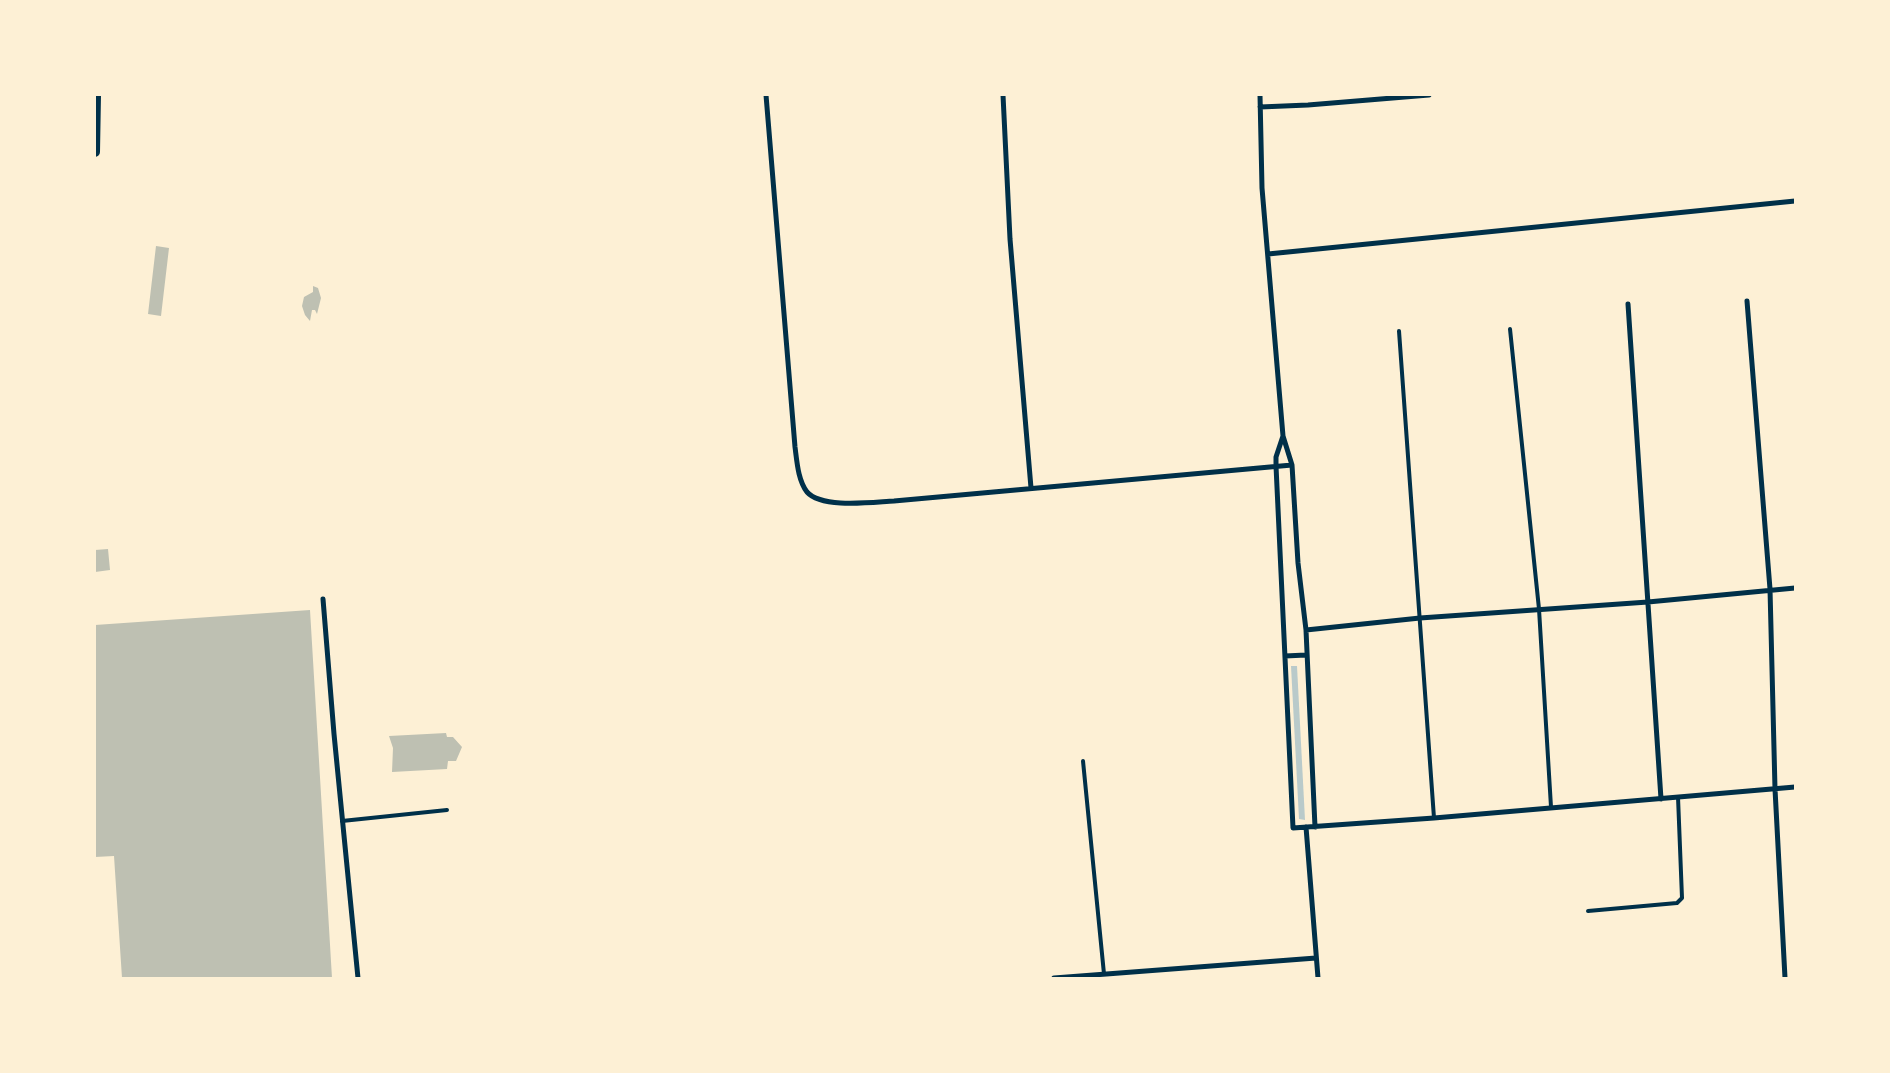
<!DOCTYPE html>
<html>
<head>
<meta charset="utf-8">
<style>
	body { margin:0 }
	#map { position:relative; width:1890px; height:1073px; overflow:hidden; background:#fdf0d5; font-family:Cabin,sans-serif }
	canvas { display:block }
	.frame { position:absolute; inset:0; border:96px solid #fdf0d5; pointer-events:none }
</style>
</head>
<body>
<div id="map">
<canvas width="1890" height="1073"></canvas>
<div class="frame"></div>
</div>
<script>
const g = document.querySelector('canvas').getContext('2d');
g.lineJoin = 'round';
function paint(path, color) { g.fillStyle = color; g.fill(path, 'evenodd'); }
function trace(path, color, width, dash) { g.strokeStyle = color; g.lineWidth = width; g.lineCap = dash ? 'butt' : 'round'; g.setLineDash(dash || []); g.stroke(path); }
const green = new Path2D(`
	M1291,666H1297L1305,820L1299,819Z`);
const building = new Path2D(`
	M156,246L169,248L161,316L148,314Z
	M313,286L318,288L321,298L317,314L315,310H312L310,321L305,315L302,306L304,297L313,292Z
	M108,549L110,570L95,572V550Z
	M310,610L332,978H122L114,856L95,857V625Z
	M446,733L447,737H453L462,747L456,761H448L447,769L392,772L393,748L389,736Z`);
const service = new Path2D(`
	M1510,329L1539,609L1551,807
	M1399,331L1434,818
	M1083,761L1104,974
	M342,821L447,810
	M1588,911L1677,903L1682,898L1678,797`);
const minor = new Path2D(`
	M766,95L795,447C797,462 798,480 807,492C822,509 873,502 894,501L1292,465
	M1003,95L1010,239L1031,488
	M1260,95L1262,188L1283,436L1292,465L1298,563L1306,630L1315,827
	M1260,107L1308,105L1429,95
	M1268,254L1795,201
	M1747,301L1770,589L1775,789L1785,978
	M1628,304L1661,799
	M1283,436L1276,457V466L1293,828L1434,818L1795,787
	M323,599L334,734L358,978
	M1306,630L1420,618L1648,602L1795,588
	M1285,656L1306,655
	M1306,827L1318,978
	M1054,978L1316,958`);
const secondary = new Path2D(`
	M95,152L96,95`);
paint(green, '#b9caca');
paint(building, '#bec0b2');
trace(service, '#003049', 4);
trace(minor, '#003049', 5);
trace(secondary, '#003049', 10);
</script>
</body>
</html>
